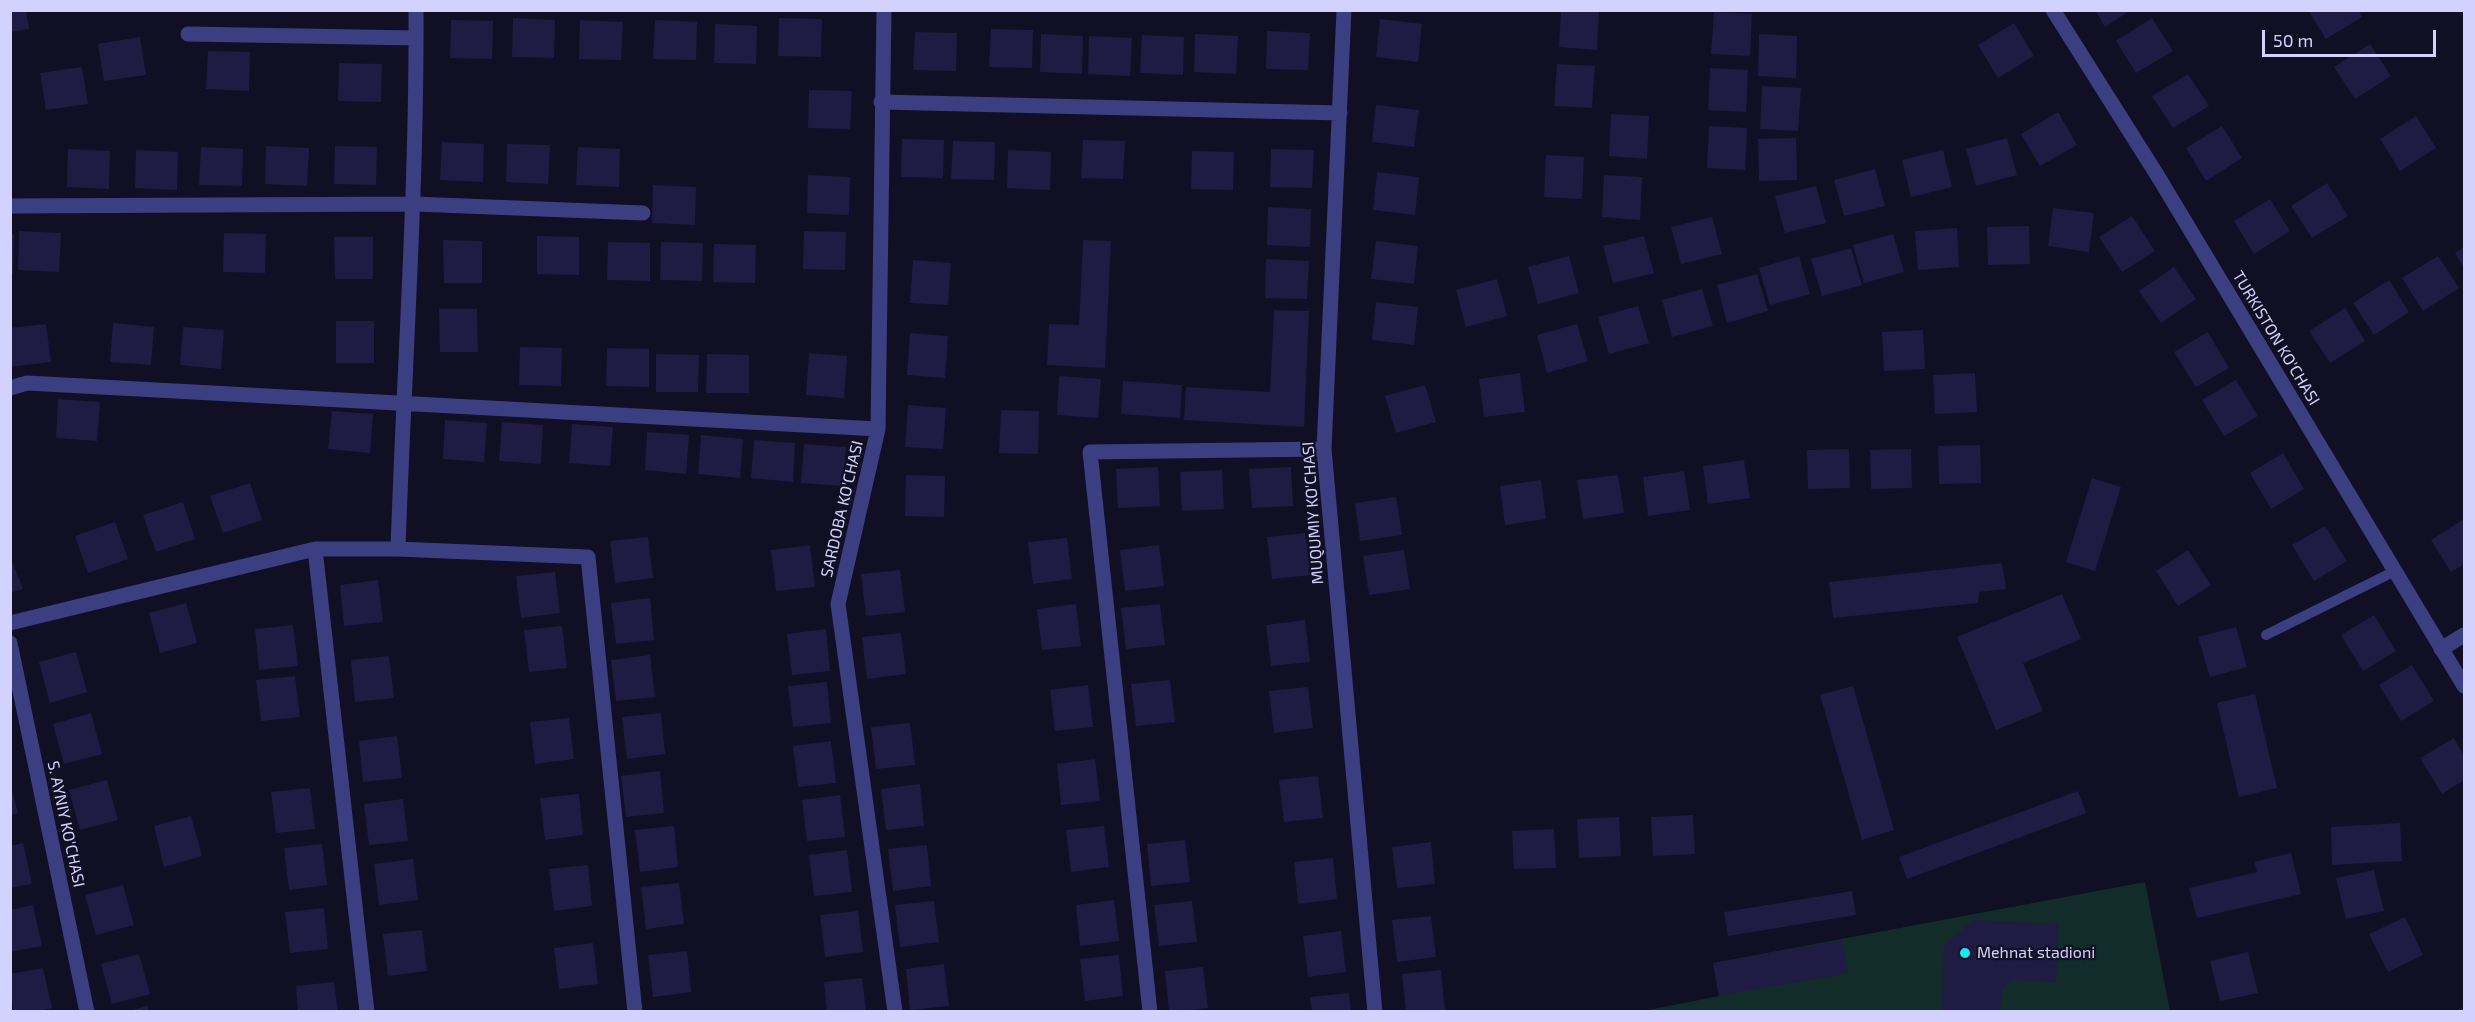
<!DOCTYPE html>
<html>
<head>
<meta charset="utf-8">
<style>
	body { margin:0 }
	#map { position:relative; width:2475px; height:1022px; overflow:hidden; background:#100f23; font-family:"Exo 2",sans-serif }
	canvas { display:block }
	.frame { position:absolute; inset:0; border:12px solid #d3d2fe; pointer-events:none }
	.scale { position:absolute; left:2262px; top:30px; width:174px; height:27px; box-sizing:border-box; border:3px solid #d3d2fe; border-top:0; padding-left:8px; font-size:18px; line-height:21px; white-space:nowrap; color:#d3d2fe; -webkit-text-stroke:4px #100f23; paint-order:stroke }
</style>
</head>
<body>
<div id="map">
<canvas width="2475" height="1022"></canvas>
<div class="frame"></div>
<div class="scale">50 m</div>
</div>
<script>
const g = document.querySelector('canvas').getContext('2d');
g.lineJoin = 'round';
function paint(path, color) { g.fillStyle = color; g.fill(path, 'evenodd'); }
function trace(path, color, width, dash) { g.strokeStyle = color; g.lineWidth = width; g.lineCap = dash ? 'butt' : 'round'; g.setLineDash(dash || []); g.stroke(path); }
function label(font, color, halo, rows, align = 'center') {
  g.font = font + ' "Exo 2",sans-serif'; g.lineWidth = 4.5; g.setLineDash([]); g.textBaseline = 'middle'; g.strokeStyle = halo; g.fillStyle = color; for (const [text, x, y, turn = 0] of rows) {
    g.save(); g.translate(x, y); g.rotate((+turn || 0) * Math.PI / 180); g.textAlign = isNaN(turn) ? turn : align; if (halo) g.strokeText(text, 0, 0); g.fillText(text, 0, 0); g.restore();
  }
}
const green = new Path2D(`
	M2145,882L2170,1011L1638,1012L1719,996L1713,963Z`);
const building = new Path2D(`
	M10,10H26L29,29L10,32Z
	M1561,10H1599L1597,50L1559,47Z
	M2095,10H2131L2105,27Z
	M2308,10H2358L2362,17L2326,39Z
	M1714,12L1752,14L1750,56L1711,54Z
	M513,18L555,20L554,58L512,57Z
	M779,18L822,19L821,57L778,56Z
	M2152,18L2173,51L2136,73L2116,41Z
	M1380,19L1422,24L1418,62L1376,57Z
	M451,20L493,21L492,59L450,58Z
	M580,20L623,22L621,60L579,59Z
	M655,20L697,22L696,60L653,59Z
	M2014,23L2034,56L1998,78L1978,45Z
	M715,24L757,26L756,64L714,63Z
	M991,29L1033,30L1032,68L989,67Z
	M1267,31L1310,33L1308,70L1266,69Z
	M915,32L957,33L956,71L913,70Z
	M1041,34L1083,36L1082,74L1040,72Z
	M1195,34L1238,36L1236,74L1194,72Z
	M1759,34L1797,36L1796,78L1758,76Z
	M1142,35L1184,37L1183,75L1140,73Z
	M1089,36L1132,38L1130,76L1088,74Z
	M140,37L146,75L104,81L98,44Z
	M2370,44L2391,76L2355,99L2334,67Z
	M208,51L250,52L249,91L206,89Z
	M339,63L382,64L381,102L338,101Z
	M1557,64L1595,66L1592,108L1554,106Z
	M82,67L88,104L46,110L40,73Z
	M1710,68L1748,70L1746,112L1708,110Z
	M2188,74L2209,106L2173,128L2152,96Z
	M1762,86L1801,88L1798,131L1760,129Z
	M809,90L852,91L850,129L808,128Z
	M1376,105L1419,110L1414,147L1372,142Z
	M2058,112L2077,145L2040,166L2021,134Z
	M1611,114L1649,116L1647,159L1609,156Z
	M2416,116L2436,148L2400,171L2380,139Z
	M1709,126L1747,128L1745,170L1707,168Z
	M2222,126L2242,158L2206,181L2186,148Z
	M1796,138L1797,180L1759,181L1758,139Z
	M2007,138L2017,175L1976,186L1966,149Z
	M902,139L944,140L943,178L901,177Z
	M1083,140L1125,141L1123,179L1081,178Z
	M953,141L995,142L994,180L951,179Z
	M442,142L484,144L483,182L440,180Z
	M507,144L550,145L548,184L506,182Z
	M266,146L309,148L307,186L265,184Z
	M335,146L377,147L376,185L334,184Z
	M201,147L243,149L242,186L199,185Z
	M578,147L620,149L619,187L576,185Z
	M68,149L110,151L109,189L67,187Z
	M1271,149L1314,150L1312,188L1270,187Z
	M136,150L178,152L177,190L135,188Z
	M1008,150L1051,152L1050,190L1007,188Z
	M1943,150L1952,187L1911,197L1902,160Z
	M1192,151L1234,152L1233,190L1191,189Z
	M1546,155L1584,157L1582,199L1544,197Z
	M1875,169L1885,206L1844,216L1834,180Z
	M1377,172L1419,177L1415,215L1373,210Z
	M808,175L850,177L849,215L807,213Z
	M1604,175L1642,177L1640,220L1602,217Z
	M2327,183L2348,216L2312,238L2291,206Z
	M653,185L696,187L695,225L652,223Z
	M1816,186L1826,223L1785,233L1775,196Z
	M2270,199L2290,231L2254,254L2234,221Z
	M1268,207L1311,209L1310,247L1267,245Z
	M2053,208L2094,213L2089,252L2048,246Z
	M2132,216L2155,251L2122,272L2099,237Z
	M1712,217L1722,254L1681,264L1671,227Z
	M2029,226L2030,264L1988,265L1987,227Z
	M1957,228L1959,267L1918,270L1915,231Z
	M19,231L61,233L59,272L18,270Z
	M804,231L846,232L845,270L803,269Z
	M224,233L266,234L265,273L223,272Z
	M1893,234L1904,272L1864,283L1853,245Z
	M10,235H14L13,274H10Z
	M537,236L579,237V275L537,274Z
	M1644,236L1654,273L1613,283L1603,246Z
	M334,237H373V279H335Z
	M443,240L482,241V283H444Z
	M1083,240L1111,241L1105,368L1047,365L1049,324L1079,325Z
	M1376,241L1418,246L1414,284L1371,279Z
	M608,242L650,243V281L607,280Z
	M661,242L703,243L702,281L660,280Z
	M714,244L756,245L755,283L713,282Z
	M2464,247V268L2455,253Z
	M1851,248L1862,285L1822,296L1811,259Z
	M1569,256L1579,293L1538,304L1528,267Z
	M1799,256L1810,294L1770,305L1759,268Z
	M2438,256L2459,288L2423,311L2402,278Z
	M1266,259L1309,261L1307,299L1265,298Z
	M913,260L951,263L948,305L910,303Z
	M2174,267L2196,299L2161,323L2139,291Z
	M1757,274L1768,311L1727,323L1717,285Z
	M1497,279L1507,316L1466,327L1456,290Z
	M2389,280L2409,312L2374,335L2353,303Z
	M1702,289L1713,326L1672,337L1662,300Z
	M1376,302L1418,307L1414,345L1372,340Z
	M1638,306L1649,343L1609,354L1598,317Z
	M2345,308L2365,341L2330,363L2309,331Z
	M439,309H477L478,352H440Z
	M1274,310L1309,311L1304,427L1184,420L1186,387L1270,392Z
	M336,321H374V363H336Z
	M113,323L154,327L151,365L110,362Z
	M46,324L51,362L10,367V328Z
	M1577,324L1588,361L1547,373L1537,335Z
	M183,327L224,330L221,369L180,365Z
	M1923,330L1925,369L1884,371L1882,332Z
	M2208,332L2229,368L2196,387L2174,352Z
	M910,333L948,336L945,378L907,375Z
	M520,347L562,348L561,386L519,385Z
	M607,348L649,349V387L606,386Z
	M809,353L847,356L844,398L806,395Z
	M656,354L699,355L698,392H656Z
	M707,354L749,355V393H706Z
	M1520,373L1525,412L1484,417L1479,379Z
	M1975,373L1977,412L1935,414L1933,375Z
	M1059,376L1101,379L1098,418L1057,415Z
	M2236,380L2258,416L2224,436L2202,400Z
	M1123,381L1182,385L1180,418L1121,414Z
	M1425,385L1436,422L1396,433L1385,396Z
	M58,399L100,402L97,441L56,438Z
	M908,405L946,408L943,449L905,447Z
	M1001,410L1039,411L1038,454L999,453Z
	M332,411L373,414L370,453L328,449Z
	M445,420L487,423L484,462L443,459Z
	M502,422L543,425L541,464L499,461Z
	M572,424L613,427L610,466L569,463Z
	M647,432L689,435L686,474L645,470Z
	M701,435L743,439L740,478L698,474Z
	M754,440L795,443L793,482L751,478Z
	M804,444L846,447L843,486L801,483Z
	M1980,445L1981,483L1939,484L1938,446Z
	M1849,449L1850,488L1808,489L1807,450Z
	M1911,449L1912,488L1871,489L1870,450Z
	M2283,453L2304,489L2271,509L2250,473Z
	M1744,460L1750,498L1708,504L1703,466Z
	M1158,467L1160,506L1118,508L1116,469Z
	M1291,467L1293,506L1252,508L1249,469Z
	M1222,470L1224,509L1182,511L1180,472Z
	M1684,471L1690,510L1648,516L1643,477Z
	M906,475L945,476L944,517L905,516Z
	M1618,475L1624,513L1583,519L1577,480Z
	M2092,478L2121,487L2095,571L2066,562Z
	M1541,480L1546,519L1505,525L1500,486Z
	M250,483L262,520L223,533L210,496Z
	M1396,497L1402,535L1360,541L1355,503Z
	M183,502L195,539L156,552L143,515Z
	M2464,519V564L2451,572L2431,540Z
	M115,522L128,559L88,573L75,536Z
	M2325,526L2347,561L2314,581L2292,545Z
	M1305,533L1311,575L1272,579L1267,537Z
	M648,537L653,578L615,583L610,541Z
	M1067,538L1072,579L1033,584L1028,542Z
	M810,545L815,587L776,591L771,550Z
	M1159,545L1164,586L1125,591L1120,550Z
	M1404,550L1410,589L1369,595L1363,556Z
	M2188,550L2211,585L2178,606L2156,571Z
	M10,556L23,589L10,593Z
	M2002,563L2006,589L1979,592L1978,603L1833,618L1829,582Z
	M900,570L905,612L866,616L861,574Z
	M555,572L560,613L521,618L516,576Z
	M378,580L383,622L344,626L340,585Z
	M2062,594L2081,639L2023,663L2043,711L1996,730L1957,637Z
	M650,598L654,640L616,644L611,603Z
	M186,603L197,643L160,653L149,613Z
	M1076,604L1081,646L1042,650L1037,609Z
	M1160,604L1165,645L1126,649L1121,608Z
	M2374,615L2396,651L2363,671L2341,635Z
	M1305,620L1310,662L1271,666L1266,625Z
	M293,625L298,666L259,670L255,629Z
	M562,626L567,668L529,672L524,630Z
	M2236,627L2247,667L2210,677L2198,637Z
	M826,629L830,671L792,675L787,634Z
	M901,633L906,674L867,679L862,637Z
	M76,652L87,692L50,703L39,662Z
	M650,655L655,697L616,701L611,660Z
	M389,656L394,698L355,702L351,660Z
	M2412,665L2434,701L2401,721L2379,685Z
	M295,676L300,717L261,721L256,680Z
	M1170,680L1175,722L1136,726L1131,684Z
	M827,682L831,723L793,727L788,686Z
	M1088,685L1093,727L1055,731L1050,690Z
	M1853,686L1894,830L1862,840L1820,695Z
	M1308,687L1313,728L1274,733L1269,691Z
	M2255,694L2277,788L2239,797L2217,703Z
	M91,713L102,754L64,764L53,724Z
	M661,713L665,754L627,759L622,717Z
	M569,718L574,759L535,764L530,722Z
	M910,723L915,765L876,769L871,727Z
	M397,736L402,778L363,782L359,741Z
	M2454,738L2464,756V780L2442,794L2420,758Z
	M831,741L836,783L798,787L793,746Z
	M1095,759L1100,801L1061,805L1057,764Z
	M660,771L664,813L626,817L621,776Z
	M1318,776L1323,818L1284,822L1279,780Z
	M107,780L118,820L80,830L69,790Z
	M10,783L18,813L10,815Z
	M920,784L924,826L886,830L881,789Z
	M310,788L315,829L276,833L271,792Z
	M2078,791L2086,813L1907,879L1899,857Z
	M579,794L583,835L545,840L540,798Z
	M840,795L845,837L807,841L802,800Z
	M403,799L408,841L369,845L364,804Z
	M1693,815L1695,854L1653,856L1651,817Z
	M191,816L202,856L164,867L154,826Z
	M1619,817L1621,856L1579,858L1577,819Z
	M2400,823L2402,861L2332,865L2331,827Z
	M674,826L678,867L640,872L635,830Z
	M1104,826L1109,867L1071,872L1066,830Z
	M1554,829L1556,868L1514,869L1512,831Z
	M1185,840L1190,882L1151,886L1147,844Z
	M1431,842L1435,884L1397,888L1392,847Z
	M23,843L32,884L10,888V846Z
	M322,844L327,885L289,890L284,848Z
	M927,845L931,886L893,891L888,849Z
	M847,850L852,892L814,896L809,855Z
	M2291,853L2301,894L2197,918L2189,888L2257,872L2254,862Z
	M1333,858L1337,899L1298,904L1294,862Z
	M413,859L418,900L379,905L374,864Z
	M588,865L592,906L554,911L549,869Z
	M2374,870L2384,911L2346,919L2336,878Z
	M679,883L684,924L646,929L641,887Z
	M123,885L134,925L96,935L85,895Z
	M1852,891L1856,915L1728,936L1724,912Z
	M1114,900L1119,941L1080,946L1076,905Z
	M934,901L939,942L900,947L895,905Z
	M1192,901L1197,942L1159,946L1154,905Z
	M33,905L42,946L10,952V910Z
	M324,908L328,949L290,953L285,912Z
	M858,911L863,952L825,957L820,915Z
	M1431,916L1436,957L1397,962L1392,920Z
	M2405,917L2423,955L2388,972L2369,934Z
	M1973,920L2059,924L2056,982L2011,980L2001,992L2000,1012H1942L1944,946Z
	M422,930L427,971L388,976L383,934Z
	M1341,931L1346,972L1308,977L1303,936Z
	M1842,940L1848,973L1719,996L1713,963Z
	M593,943L598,984L559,989L554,948Z
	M687,951L691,992L653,997L648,955Z
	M2248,952L2258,993L2220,1001L2210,961Z
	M139,954L150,994L112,1004L101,964Z
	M1119,955L1123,996L1085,1001L1080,959Z
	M944,964L949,1006L910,1010L906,969Z
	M1203,967L1208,1008L1169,1012L1165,971Z
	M43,968L52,1008L36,1012H13L10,974Z
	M1441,970L1445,1011L1406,1012L1402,974Z
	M862,978L866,1012H827L824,982Z
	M334,982L338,1012H298L296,986Z
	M1349,993L1351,1012H1312L1310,997Z
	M147,1006L149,1012H129V1011Z`);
const lane = new Path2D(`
	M2266,635L2395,571`);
const street = new Path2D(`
	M884,10L878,429L838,604L895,1012
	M1344,10L1324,449L1375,1012
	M2053,10L2159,178L2464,686
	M188,34L416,38
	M881,102L1340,113
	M10,206L414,204L643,213
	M10,388L27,383L878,429
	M315,549L367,1012
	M398,549L588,557L635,1012
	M10,623L315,549H398C404,369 417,190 416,10
	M10,643L87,1012
	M2441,649L2464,635
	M1150,1012L1090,452L1324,449`);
const markers = [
	[1965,953,6,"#08eff4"]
];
const streetNames = [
	["TURKISTON KO'CHASI",2276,338,59],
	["SARDOBA KO'CHASI",842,509,-77],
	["MUQUMIY KO'CHASI",1313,513,-94],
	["S. AYNIY KO'CHASI",66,824,78]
];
const poiNames = [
	["Mehnat stadioni",1977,953]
];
paint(green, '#122c29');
paint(building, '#201b43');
trace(lane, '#3b3e80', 10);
trace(street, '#3b3e80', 15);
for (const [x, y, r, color] of markers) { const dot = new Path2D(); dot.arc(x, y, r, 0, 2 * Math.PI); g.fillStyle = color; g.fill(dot); trace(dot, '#100f23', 2); }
label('16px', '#d3d2fe', '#100f23', streetNames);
label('16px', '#d3d2fe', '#100f23', poiNames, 'left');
</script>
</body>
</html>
